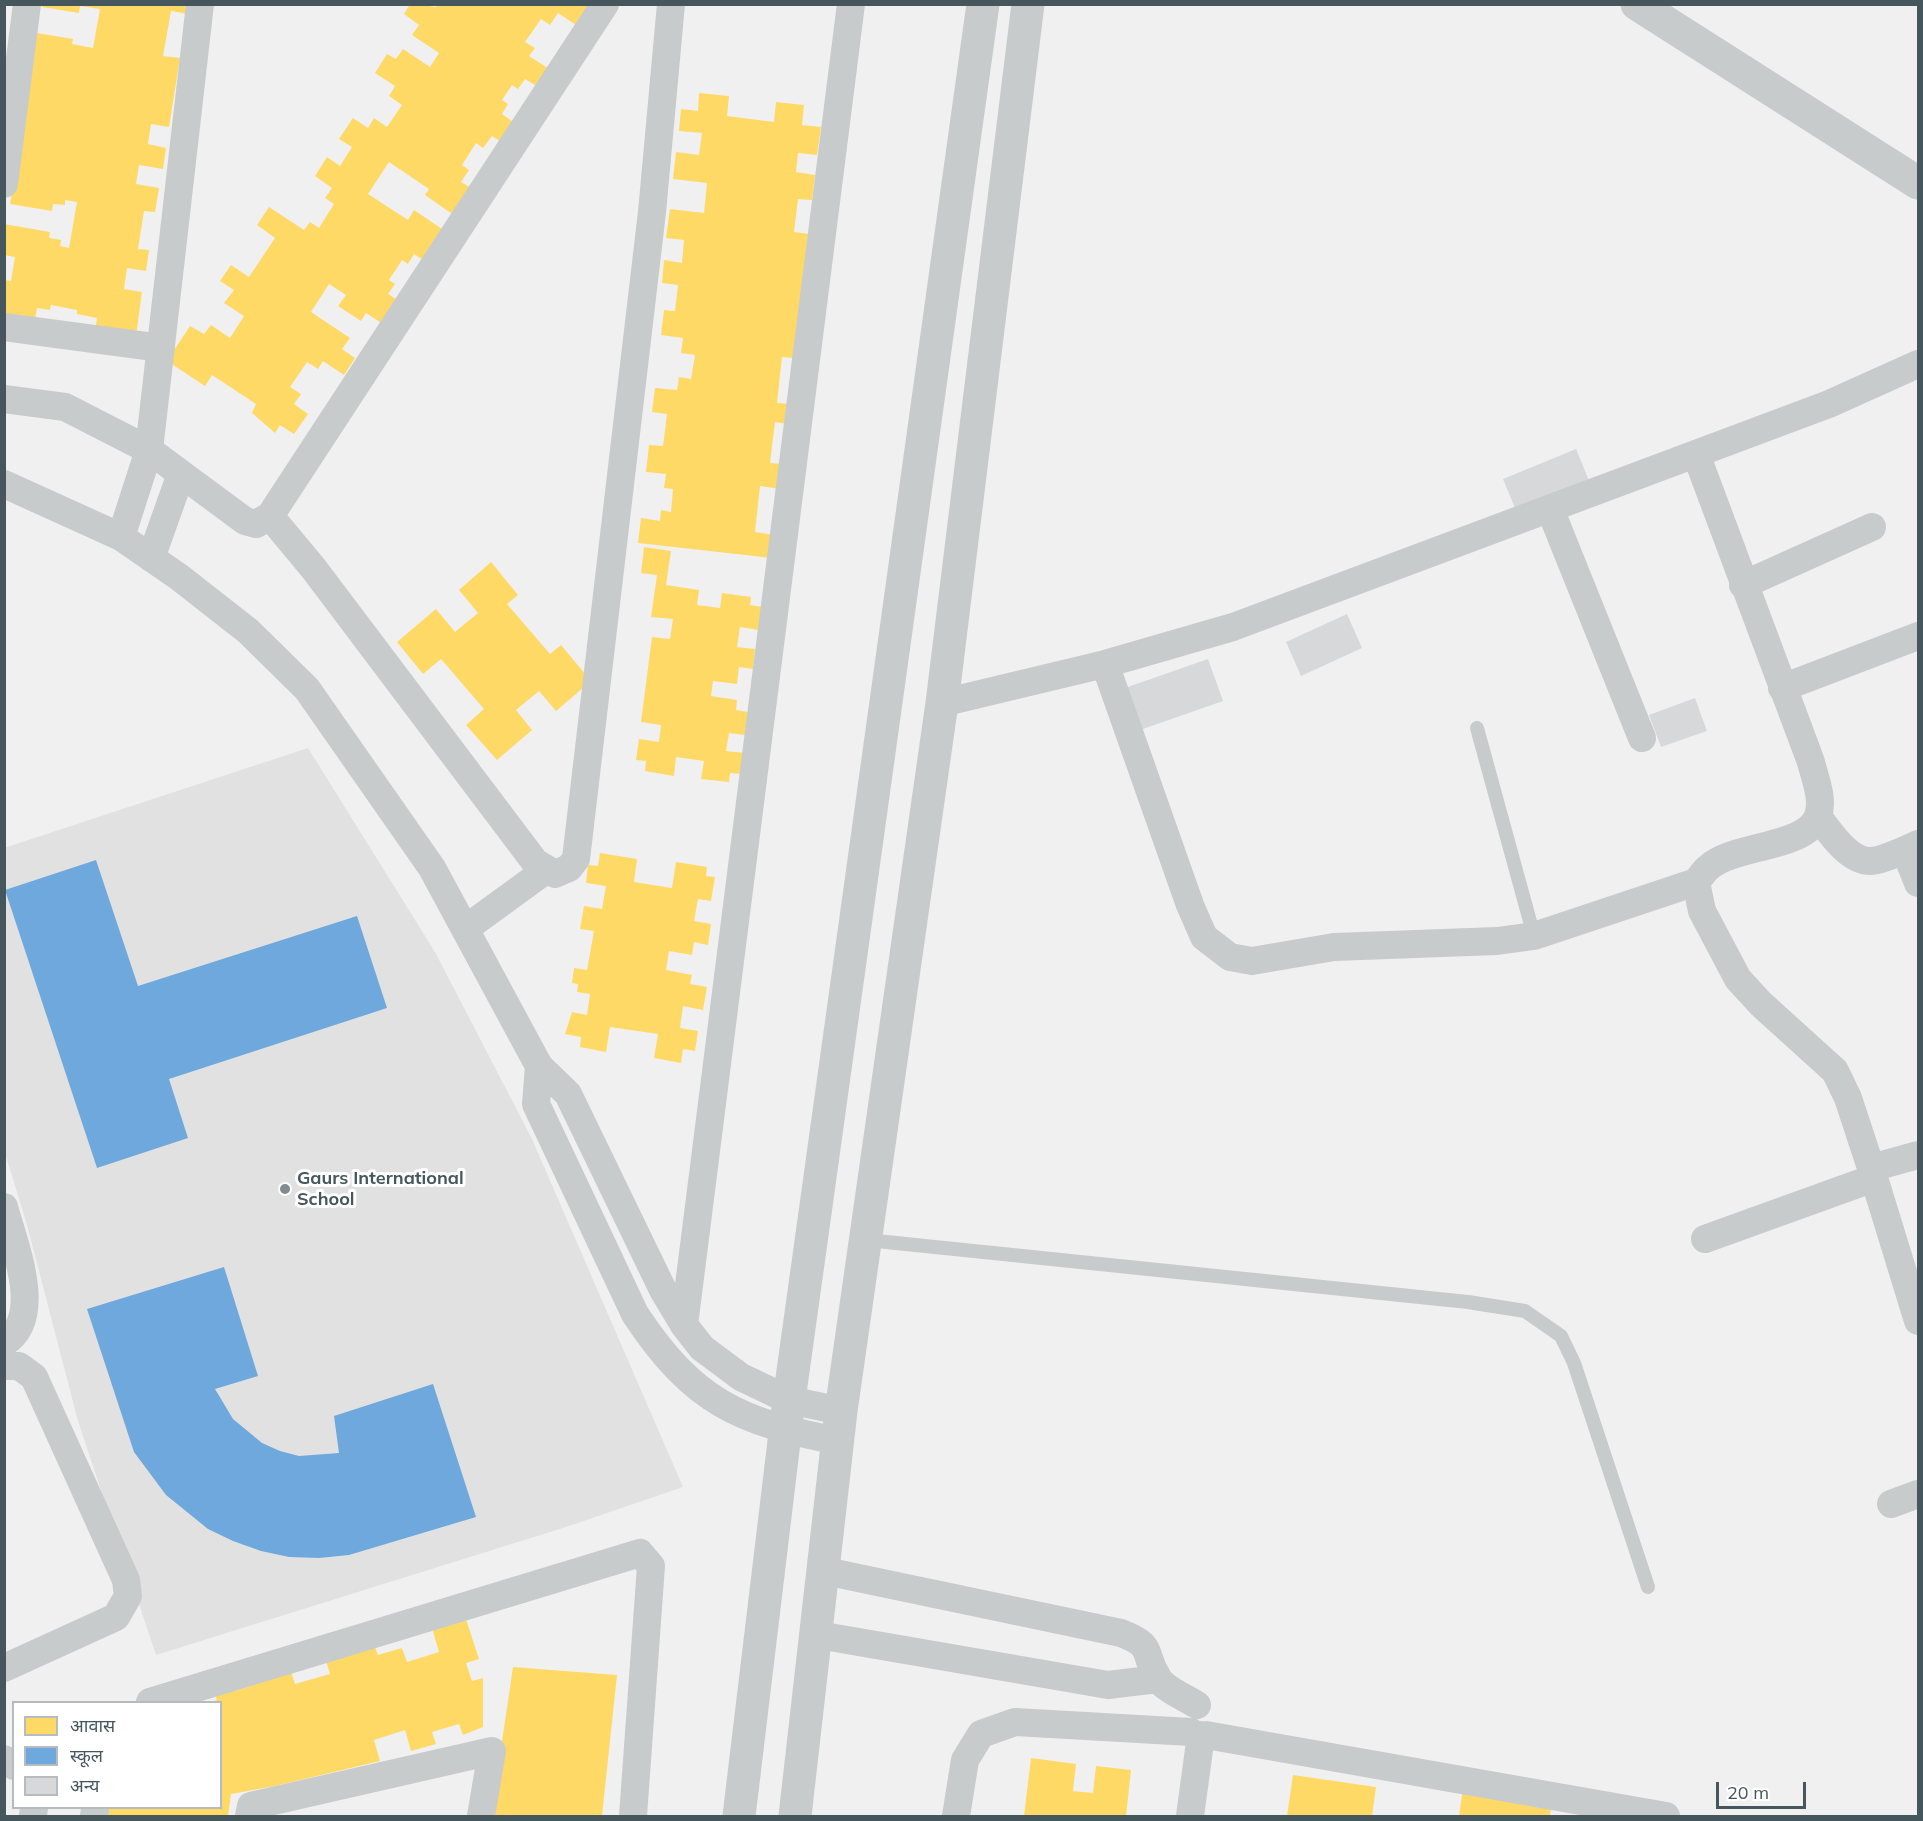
<!DOCTYPE html>
<html>
<head>
<meta charset="utf-8">
<style>
	body { margin:0 }
	#map { position:relative; width:1923px; height:1821px; overflow:hidden; background:#f0f0f0; font-family:Mulish,"Noto Sans Devanagari",sans-serif }
	canvas { display:block }
	.frame { position:absolute; inset:0; border:6px solid #46565d; pointer-events:none }
	.legend { position:absolute; left:12px; top:1701px; width:210px; height:108px; box-sizing:border-box; background:#fff; border:2px solid #b5bbbe; margin:0; padding:8px 10px; list-style:none; font-size:18px; color:#46565d }
	.legend li { display:flex; align-items:center; gap:12px; height:30px }
	.legend b { width:30px; border:2px solid #b5bbbe }
	.scale { position:absolute; left:1716px; top:1782px; width:90px; height:27px; box-sizing:border-box; border:3px solid #46565d; border-top:0; padding-left:8px; font-size:18px; line-height:21px; white-space:nowrap; color:#46565d; -webkit-text-stroke:4px #fff; paint-order:stroke }
</style>
</head>
<body>
<div id="map">
<canvas width="1923" height="1821"></canvas>
<div class="frame"></div>
<ul class="legend">
<li><b style="height:16px;background:#ffd966"></b>आवास</li>
<li><b style="height:16px;background:#6fa8dc"></b>स्कूल</li>
<li><b style="height:16px;background:#d6d8d9"></b>अन्य</li>
</ul>
<div class="scale">20 m</div>
</div>
<script>
const g = document.querySelector('canvas').getContext('2d');
g.lineJoin = 'round';
function paint(path, color) { g.fillStyle = color; g.fill(path, 'evenodd'); }
function trace(path, color, width, dash) { g.strokeStyle = color; g.lineWidth = width; g.lineCap = dash ? 'butt' : 'round'; g.setLineDash(dash || []); g.stroke(path); }
function label(font, color, halo, rows, align = 'center') {
  g.font = font + ' Mulish,sans-serif'; g.lineWidth = 6; g.setLineDash([]); g.textBaseline = 'middle'; g.strokeStyle = halo; g.fillStyle = color; for (const [text, x, y, turn = 0] of rows) {
    g.save(); g.translate(x, y); g.rotate((+turn || 0) * Math.PI / 180); g.textAlign = isNaN(turn) ? turn : align; if (halo) g.strokeText(text, 0, 0); g.fillText(text, 0, 0); g.restore();
  }
}
const education = new Path2D(`
	M308,748L435,952L532,1139L683,1487L563,1528L156,1655L78,1421L27,1225L5,1153L4,848Z`);
const homes = new Path2D(`
	M189,4L188,14L171,11L163,56L180,58L169,127L151,124L148,144L166,148L163,169L139,165L136,184L159,188L155,212L144,211L138,249L149,250L146,271L127,268L124,289L142,292L135,343L94,336L97,318L77,314V310L51,305L50,310L37,308L34,326L4,321V280L11,281L15,257L4,255V224L50,232L49,238L61,240L60,246L69,248L77,202L65,200V205L53,204L52,211L10,204L37,33L73,39L72,44L93,48L100,9L80,6L79,13L42,7V5Z
	M410,4L436,7L438,5H584L588,7L576,25L558,13L550,25L541,19L525,42L535,48L529,56L554,72L543,90L525,79L518,89L512,85L502,100L508,104L502,114L519,126L506,145L492,136L483,148L476,143L462,165L469,170L461,182L476,191L458,218L425,195L429,189L389,162L368,194L408,220L414,210L448,233L428,263L414,254L408,264L402,260L389,280L395,284L388,294L402,303L386,326L366,313L361,321L338,306L346,295L329,284L311,312L350,338L342,349L355,358L344,375L323,361L318,369L307,362L290,387L301,394L294,404L308,414L294,434L280,425L275,433L252,413L256,404L212,375L205,386L167,361L190,326L204,334L211,325L230,338L244,316L224,303L234,290L220,281L231,265L249,277L275,238L257,225L269,207L304,230L310,222L319,228L334,204L325,198L332,188L315,176L327,157L340,166L352,147L339,139L353,118L368,128L374,118L387,127L402,105L389,96L395,86L375,73L387,54L396,59L403,49L430,67L439,53L412,35L419,25L404,14Z
	M699,93L729,96L727,116L774,122L776,102L804,105L802,125L821,127L817,155L798,153L796,172L815,175L812,200L798,199L794,232L809,234L795,358L782,357L777,403L790,404L787,424L775,422L770,463L783,464L780,489L760,486L755,532L775,535L772,558L638,543L641,518L660,521L661,510L671,512L673,489L664,488L666,474L646,472L649,445L663,446L667,414L652,412L655,388L677,390L679,377L691,379L695,355L681,353L683,338L661,335L664,310L675,311L678,285L662,283L664,260L682,263L684,240L666,238L670,209L704,213L707,183L673,179L676,152L699,155L702,133L679,131L681,109L698,111Z
	M644,547L671,551L666,585L699,590L697,605L720,608L722,593L751,597L750,605L762,607L759,630L740,627L737,647L755,649L753,669L739,667L737,684L713,681L711,696L737,700L736,710L748,712L745,735L729,733L726,751L745,753L742,774L730,773L729,782L701,779L704,761L676,757L674,776L645,771L646,761L636,760L639,739L659,742L661,725L641,722L652,637L670,639L673,619L651,617L657,575L641,573Z
	M491,562L518,595L507,604L550,654L561,645L591,681L556,711L539,691L516,710L532,730L497,760L466,725L484,709L441,659L423,674L397,642L436,609L455,632L478,613L459,590Z
	M600,853L637,859L634,882L672,888L676,862L707,867L706,876L715,877L711,901L698,899L694,921L711,924L708,945L694,942L692,955L669,951L666,970L692,975L690,984L707,987L703,1010L683,1006L680,1028L698,1031L695,1051L683,1049L681,1063L654,1058L658,1034L610,1027L606,1052L580,1047L581,1037L565,1034L572,1012L587,1015L590,994L577,992L578,984L572,983L574,968L587,970L594,931L580,929L584,906L602,909L606,886L586,883L588,865L598,866Z
	M463,1610L479,1659L466,1663L472,1681L483,1678V1727L463,1735L459,1724L432,1732L436,1744L411,1751L405,1730L374,1740L380,1761L275,1786L231,1794L228,1816H98L100,1808H220V1702H210L217,1700L213,1689L232,1683L235,1691L257,1684L254,1676L289,1665L295,1684L330,1674L324,1654L372,1639L378,1655L402,1648L407,1662L439,1652L430,1621Z
	M513,1667L617,1675L602,1816H491Z
	M1031,1758L1076,1764L1073,1791L1093,1793L1096,1766L1131,1770L1126,1816H1024Z
	M1293,1775L1376,1787L1372,1816H1287Z
	M1463,1788L1552,1801L1550,1816H1459Z`);
const schools = new Path2D(`
	M96,860L138,986L357,916L387,1008L169,1079L188,1138L97,1168L5,890Z
	M224,1267L258,1376L215,1389L233,1419L262,1443L280,1451L299,1456L339,1453L334,1416L433,1384L476,1517L349,1555L319,1558L289,1557L261,1551L233,1541L208,1529L166,1495L134,1452L87,1309Z`);
const building = new Path2D(`
	M1576,449L1590,483L1517,513L1503,479Z
	M1347,614L1362,648L1301,676L1286,642Z
	M1208,659L1223,701L1140,730L1125,688Z
	M1695,698L1707,731L1661,747L1649,715Z`);
const service = new Path2D(`
	M1477,728L1534,936
	M867,1240L1468,1302L1525,1311L1561,1336L1574,1363L1648,1587`);
const minor = new Path2D(`
	M4,184L27,4
	M4,327L161,348
	M4,399L65,407L149,450L245,521L256,524L270,516L605,4
	M1696,454L1811,762C1815,779 1824,799 1818,816C1806,849 1733,844 1708,868C1703,872 1700,878 1696,882L1702,911L1738,979L1761,1004L1835,1071L1848,1098L1871,1168L1918,1321
	M4,484L121,537L179,577L248,631L307,689L432,868L539,1066L568,1094L663,1290L684,1325L702,1348L741,1377L789,1400L841,1411
	M1550,509L1642,738
	M270,516L314,569L535,862L555,874L569,868L576,859L652,212L671,4
	M121,537L149,450L200,4
	M151,558L181,474
	M1743,585L1872,527
	M1105,664L1190,905L1204,937L1230,957L1252,961L1334,947L1497,941L1534,936L1696,882
	M1782,688L1918,636
	M942,703L1105,664L1233,627L1829,404L1918,364
	M1818,817C1830,832 1848,861 1870,861C1882,861 1907,849 1918,844
	M1905,850L1918,883
	M465,929L546,870
	M539,1066L536,1104L635,1314C693,1402 739,1422 839,1441
	M1871,1168L1918,1155
	M4,1207C14,1244 45,1318 4,1343
	M1705,1239L1874,1178
	M684,1325L851,4
	M4,1366H19L34,1377L126,1580L128,1596L116,1617L4,1668
	M1891,1504L1918,1494
	M825,1571L1121,1633C1157,1647 1141,1652 1158,1678C1164,1689 1186,1698 1197,1705
	M818,1635L1108,1685L1158,1679
	M150,1702L640,1553L651,1566L633,1816
	M1206,1735L1666,1816
	M4,1759L14,1766
	M33,1816L34,1808
	M94,1816L95,1808
	M249,1816L251,1806L492,1751L481,1816
	M956,1816L965,1760L981,1734L1015,1722L1191,1732
	M1190,1816L1201,1735`);
const tertiary = new Path2D(`
	M1637,4L1918,183
	M739,1816L789,1400L983,4
	M795,1816L841,1411L942,703L1028,4`);
const markers = [
	[285,1189,6,"#828c90"]
];
const poiNames = [
	["Gaurs International",297,1179],
	["School",297,1200]
];
paint(education, '#e2e1e2');
paint(homes, '#ffd966');
paint(schools, '#6fa8dc');
paint(building, '#d6d8d9');
trace(service, '#c7cbcc', 14);
trace(minor, '#c7cbcc', 28);
trace(tertiary, '#c7cbcc', 33);
for (const [x, y, r, color] of markers) { const dot = new Path2D(); dot.arc(x, y, r, 0, 2 * Math.PI); g.fillStyle = color; g.fill(dot); trace(dot, '#fff', 2); }
label('bold 18px', '#46565d', '#fff', poiNames, 'left');
</script>
</body>
</html>
